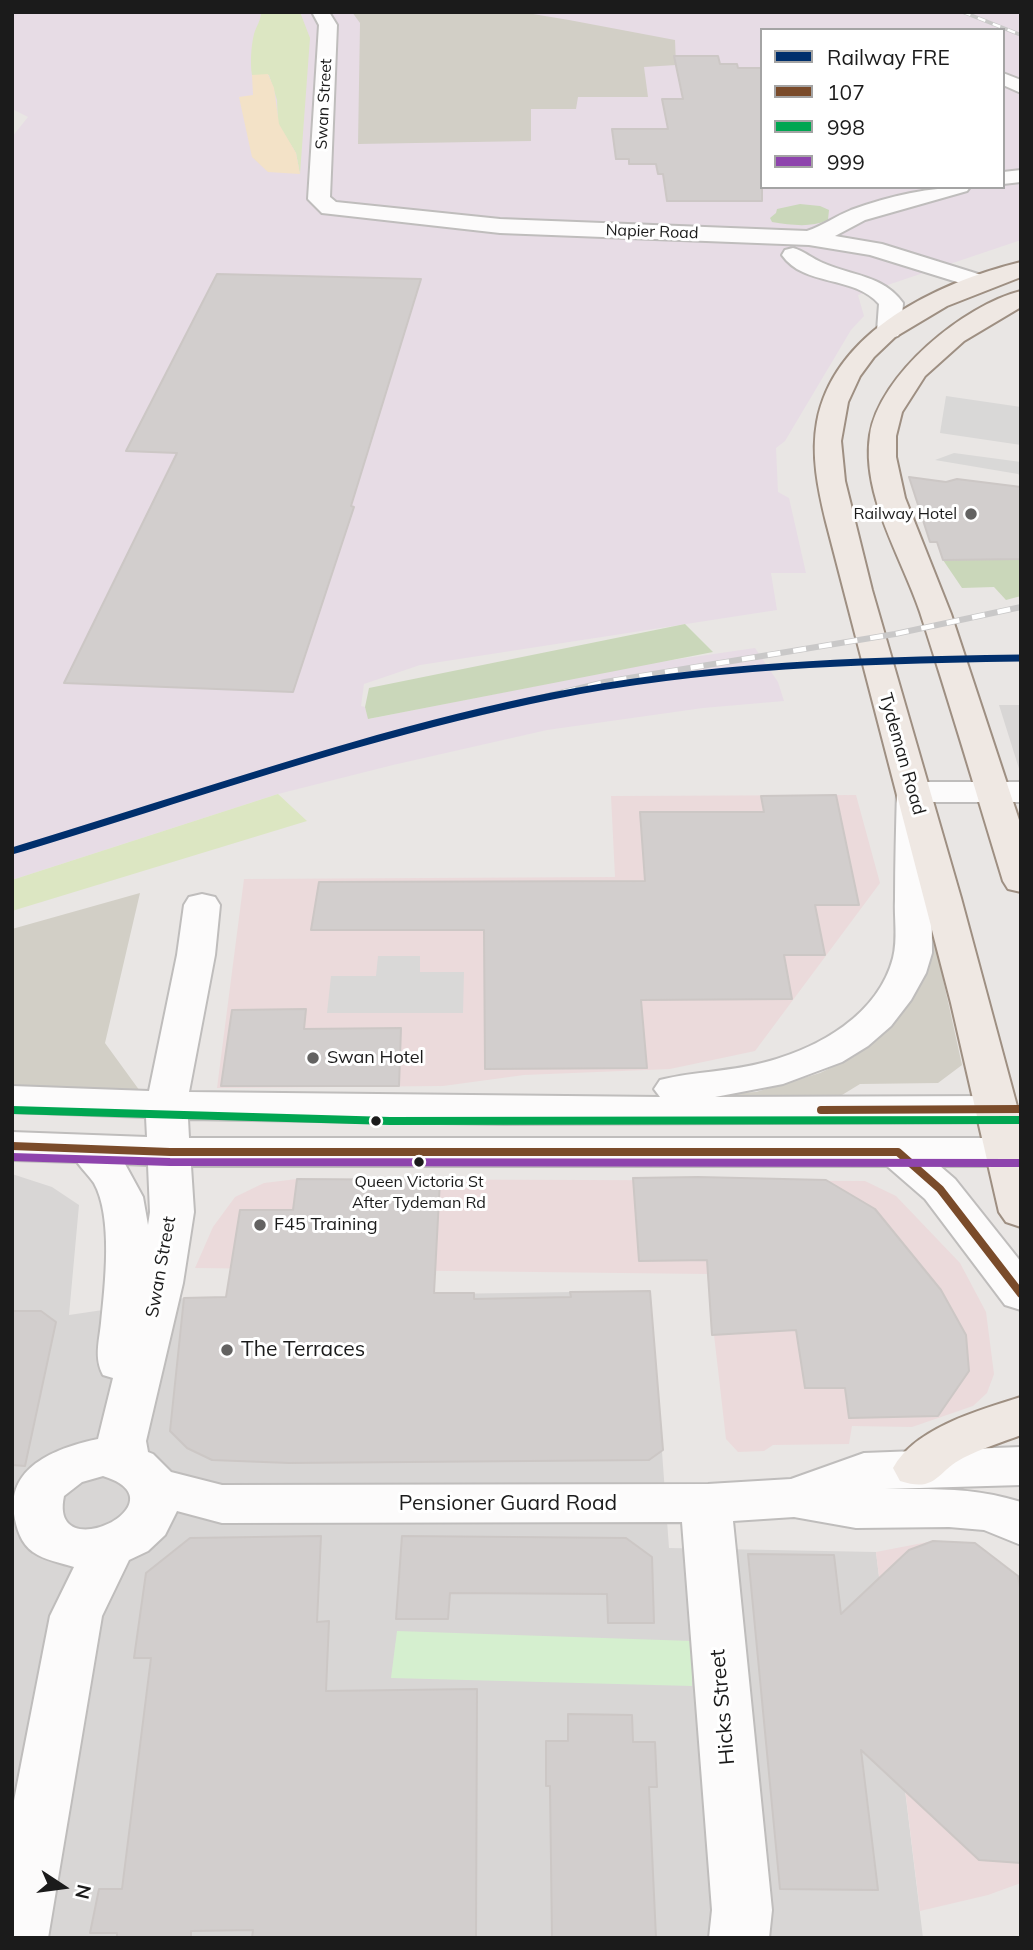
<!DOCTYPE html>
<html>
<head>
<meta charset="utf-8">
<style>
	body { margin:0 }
	#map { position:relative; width:1033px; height:1950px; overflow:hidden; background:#e9e6e4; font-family:Mulish,sans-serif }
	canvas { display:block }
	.frame { position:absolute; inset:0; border:14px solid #1b1b1b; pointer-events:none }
	.legend { position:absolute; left:760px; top:28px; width:245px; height:161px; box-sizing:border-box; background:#fff; border:2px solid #a4a4a4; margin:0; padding:9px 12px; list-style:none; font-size:21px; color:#1b1b1b }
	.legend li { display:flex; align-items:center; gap:14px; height:35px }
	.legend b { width:35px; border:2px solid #a4a4a4 }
	.north { position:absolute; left:28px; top:1852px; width:70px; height:70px; -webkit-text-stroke:5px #fff; paint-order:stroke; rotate:103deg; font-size:19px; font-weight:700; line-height:28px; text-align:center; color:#1b1b1b }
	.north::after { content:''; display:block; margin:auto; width:24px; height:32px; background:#1b1b1b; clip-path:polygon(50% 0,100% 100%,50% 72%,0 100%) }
</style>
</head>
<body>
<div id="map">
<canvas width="1033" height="1950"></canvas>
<div class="frame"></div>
<ul class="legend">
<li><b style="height:9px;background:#002f6c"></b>Railway FRE</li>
<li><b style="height:9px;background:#7a4b2a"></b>107</li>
<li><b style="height:9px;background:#00a651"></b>998</li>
<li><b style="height:9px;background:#8e44ad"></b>999</li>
</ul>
<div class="north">N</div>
</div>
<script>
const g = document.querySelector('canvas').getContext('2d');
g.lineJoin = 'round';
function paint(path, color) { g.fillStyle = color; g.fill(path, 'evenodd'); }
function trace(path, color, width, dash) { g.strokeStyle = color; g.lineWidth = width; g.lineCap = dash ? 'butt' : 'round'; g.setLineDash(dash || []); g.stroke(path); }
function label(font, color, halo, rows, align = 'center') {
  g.font = font + ' Mulish,sans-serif'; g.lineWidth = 6; g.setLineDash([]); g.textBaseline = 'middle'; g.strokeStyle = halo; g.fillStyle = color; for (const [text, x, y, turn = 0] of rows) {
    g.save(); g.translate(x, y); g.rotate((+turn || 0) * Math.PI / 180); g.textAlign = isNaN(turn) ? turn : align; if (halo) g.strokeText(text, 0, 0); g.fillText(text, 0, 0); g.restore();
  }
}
const residential = new Path2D(`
	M999,705H1021V775Z
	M12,1174L52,1187L79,1205L69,1315L184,1298L638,1291L651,1300L669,1548L876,1552L923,1938H12Z`);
const commercial = new Path2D(`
	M856,795L880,883L755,1051L670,1069L524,1075L443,1086L217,1088L244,879L615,877L611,796Z
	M297,1179L865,1181L896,1196L960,1263L986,1312L994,1374L987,1393L973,1406L912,1427L852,1426L849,1444L773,1445L764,1451L738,1452L726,1439L707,1274L195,1268L213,1227L235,1197L264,1183Z
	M933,1541L1018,1576L1021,1589V1883L988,1895L920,1911L876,1552Z`);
const industrial = new Path2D(`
	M12,12H1021V240L858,295L864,316L851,330L785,441L776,448L778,492L789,498L806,573H771L777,610L420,665L364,684L361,706L365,707L369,719L645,664L755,648L778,682L784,701L703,708L547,730L393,765L278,794L12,880V137L28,117L12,109ZM762,30H1003V187H762Z`);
const construction = new Path2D(`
	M352,12H521L569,20L675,40L676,65L644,67L648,97H578L576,109H531V141L358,144L360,23Z
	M140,893L105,1043L145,1098L12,1094V929Z
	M930,920L962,1065L938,1083L860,1084L842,1095L652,1103L657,1097L756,1092L820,1073L855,1056L883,1030Z`);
const grass = new Path2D(`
	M261,12H300L310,38L300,174L296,153L278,124L277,100L269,75H252C250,64 251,46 254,34C256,26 261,21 261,12Z
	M278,794L307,821L12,911V880Z`);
const forest = new Path2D(`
	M800,204L820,206L829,210L828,220C810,228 792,225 772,222L770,218L776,213L777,209Z
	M1021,547V596L1006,600L994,587L962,588L943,560Z
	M685,624L713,652L368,719L365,707L369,688Z`);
const sand = new Path2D(`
	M268,74L274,88L279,124L296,153L300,174L268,172L252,157L239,97L253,95L252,75Z`);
const park = new Path2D(`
	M397,1631L692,1641V1686L391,1678Z`);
const parking = new Path2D(`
	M946,396L1021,407V445L940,433Z
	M954,453L1021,462V477L1018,474L935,460Z
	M378,956H420V972H464L463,1013H327L331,976H376Z`);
const building = new Path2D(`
	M674,56H718L720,64H737L738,68H762V201H667L663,174H658L656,164H629V159H616L612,129H668L662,99H683Z
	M217,274L421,279L351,506L354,507L293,692L64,683L177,453L126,451Z
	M909,477L946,482L957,479L1021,487V559L943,560L937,542H930Z
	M836,795L859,905H815L825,955H784L792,999L641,1000L647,1068L485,1069L484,930H311L319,882L645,881L640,812H764L761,796Z
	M306,1009L304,1029L401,1028L399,1086H221L232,1010Z
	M698,1177L826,1180L875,1209L941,1290L966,1335L969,1371L938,1416L849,1418L845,1388H805L796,1330L712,1335L707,1260L639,1261L633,1178Z
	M297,1179L440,1180L434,1293H474V1299L571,1297L570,1292L650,1291L663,1450L649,1460L289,1463L212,1460L187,1448L170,1431L184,1298L226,1297L240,1210H293Z
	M12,1311H41L56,1322L25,1466L12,1465Z
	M321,1536L317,1622L329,1621L326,1691L477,1689L476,1938H252L253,1930L191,1931V1938H117V1933H90L99,1889H122L151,1658H134L146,1573L190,1538Z
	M402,1536L626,1538L652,1557L654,1623H608L607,1594L450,1593L448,1619H396Z
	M933,1541L975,1543L1018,1576L1021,1592V1863L979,1860L861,1750L878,1890L780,1889L748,1554L834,1555L841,1614L909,1550Z
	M568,1714L632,1715L633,1742H655L657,1787H649L656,1938H552L550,1786H546V1741H568Z`);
const minor = new Path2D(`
	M312,12H329L337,25L330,197L336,202L500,219L807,231C822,226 836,216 851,210C889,196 930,187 970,187L967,191L865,220L835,236L882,244L991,278L994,283L991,288L983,290L870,255L809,245L500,233L322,213L308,199L319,25Z
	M1003,73L1021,80V93L1003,85Z
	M1021,170V182L1003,184V172Z
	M793,248C804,251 813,259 823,263C852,276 883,275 903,303L901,331L898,336L889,338L880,336L877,331L879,304C854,275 804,287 782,255L785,250Z
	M914,782H1021V802H931L932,953L926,973L911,1000L891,1026L868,1046L842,1062L783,1084L715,1097L997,1096L1012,1100L1018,1109L1012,1118L997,1122L504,1124L188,1119L189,1138H1007L1021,1142V1162L1007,1166H940L955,1179L1021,1262V1310L1005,1305L925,1199L887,1166H191L194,1212L183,1283L146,1441L148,1452L153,1454L171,1472L222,1485L708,1484L791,1479L864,1453L1021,1447V1485L885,1489C933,1489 974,1487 1021,1502V1545L984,1530L949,1527L856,1528L794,1517L733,1521L772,1910L769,1938H709L712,1910L682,1522L222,1523L177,1511L165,1535L148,1551L129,1560L102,1616L48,1938H12V1811L50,1616L74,1567C61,1563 44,1560 33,1552C21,1544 16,1527 14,1514C7,1465 60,1447 98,1439L113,1378L103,1375C94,1358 99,1342 101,1323C105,1285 113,1217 94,1183C89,1176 82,1169 77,1162L12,1160V1132L147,1137L146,1117L12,1112V1086L149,1091L177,955L184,905L189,897L202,894L215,897L220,905L215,955L189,1092L660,1097L654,1089L660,1080C695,1071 731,1072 766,1062C819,1048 878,1015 893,958C898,939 894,918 895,899C895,863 896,828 897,792L902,785ZM125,1164L148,1165L150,1212L148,1225L143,1197ZM103,1476C187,1502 48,1570 64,1496L82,1482Z`);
const primary = new Path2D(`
	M1021,262V277L947,306L895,337L874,357L860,376L848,402L841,441L845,481L872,590L961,898L1021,1121V1227L1006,1222L999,1212L951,1003L826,522C818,489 811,455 817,422C834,330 940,282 1021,262Z
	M1021,291V307L964,341L925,376L902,412L896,436V457L905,498L951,614L1021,826V892L1008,889L1003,881C976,792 949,701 920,612C902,558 861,495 870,435C879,375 964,305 1021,291Z
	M1021,1397V1435C1002,1442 981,1449 963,1458C936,1472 937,1493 900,1481L893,1468C915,1428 979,1410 1021,1397Z`);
const railFar1 = new Path2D(`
	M963,12L1021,35`);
const rail = new Path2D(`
	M462,717L605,682L895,634L1021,607`);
const bus1 = new Path2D(`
	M821,1110L1021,1109
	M12,1146L170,1152H898L940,1189L1021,1294`);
const bus2 = new Path2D(`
	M12,1110L390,1121L1021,1120`);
const bus3 = new Path2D(`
	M12,1157L170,1162L1021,1163`);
const rail1 = new Path2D(`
	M12,851C191,797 368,733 552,696C706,665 864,660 1021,658`);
const markers = [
	[971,514,7,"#636261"],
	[313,1058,7,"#636261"],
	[376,1121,6,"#1b1b1b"],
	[419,1162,6,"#1b1b1b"],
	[260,1225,7,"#636261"],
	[227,1350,7,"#636261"]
];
const farStreetnames = [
	["Swan Street",324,104,-87],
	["Napier Road",652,232,2]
];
const farPoinames = [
	["Railway Hotel",957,514]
];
const busNames = [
	["Queen Victoria St",419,1182],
	["After Tydeman Rd",419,1203]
];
const streetNames = [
	["Tydeman Road",902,754,74],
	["Swan Street",161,1267,-80]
];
const poiNames = [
	["Swan Hotel",327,1058],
	["F45 Training",274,1225]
];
const nearPoinames = [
	["The Terraces",241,1350]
];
const nearStreetnames = [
	["Pensioner Guard Road",508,1504],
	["Hicks Street",723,1707,-95]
];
paint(residential, '#d8d6d5');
paint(commercial, '#ebdadb');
paint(industrial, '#e7dce5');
paint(construction, '#d2cfc6');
paint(grass, '#dce6c2');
paint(forest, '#cad7ba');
paint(sand, '#f3e2c7');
paint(park, '#d5efcf');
paint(parking, '#d9d8d7');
paint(building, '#d2cecd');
trace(building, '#ccc7c5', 2);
trace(minor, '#bfbdbc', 4);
trace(primary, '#9e8f82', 4);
paint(minor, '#fcfbfb');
paint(primary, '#efe8e3');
trace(railFar1, '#c9c8c8', 3.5);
trace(rail, '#c9c8c8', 6);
trace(railFar1, '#fff', 2.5, [8]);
trace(rail, '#fff', 4.5, [13]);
trace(bus1, '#7a4b2a', 8);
trace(bus2, '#00a651', 8);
trace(bus3, '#8e44ad', 8);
trace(rail1, '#002f6c', 7);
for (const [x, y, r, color] of markers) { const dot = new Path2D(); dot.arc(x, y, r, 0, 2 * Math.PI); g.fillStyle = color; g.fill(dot); trace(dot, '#fff', 2.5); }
label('16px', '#1b1b1b', '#fff', farStreetnames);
label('16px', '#1b1b1b', '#fff', farPoinames, 'right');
label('16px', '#1b1b1b', '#fff', busNames);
label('18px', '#1b1b1b', '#fff', streetNames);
label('18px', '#1b1b1b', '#fff', poiNames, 'left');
label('21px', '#1b1b1b', '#fff', nearPoinames, 'left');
label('21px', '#1b1b1b', '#fff', nearStreetnames);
</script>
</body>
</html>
